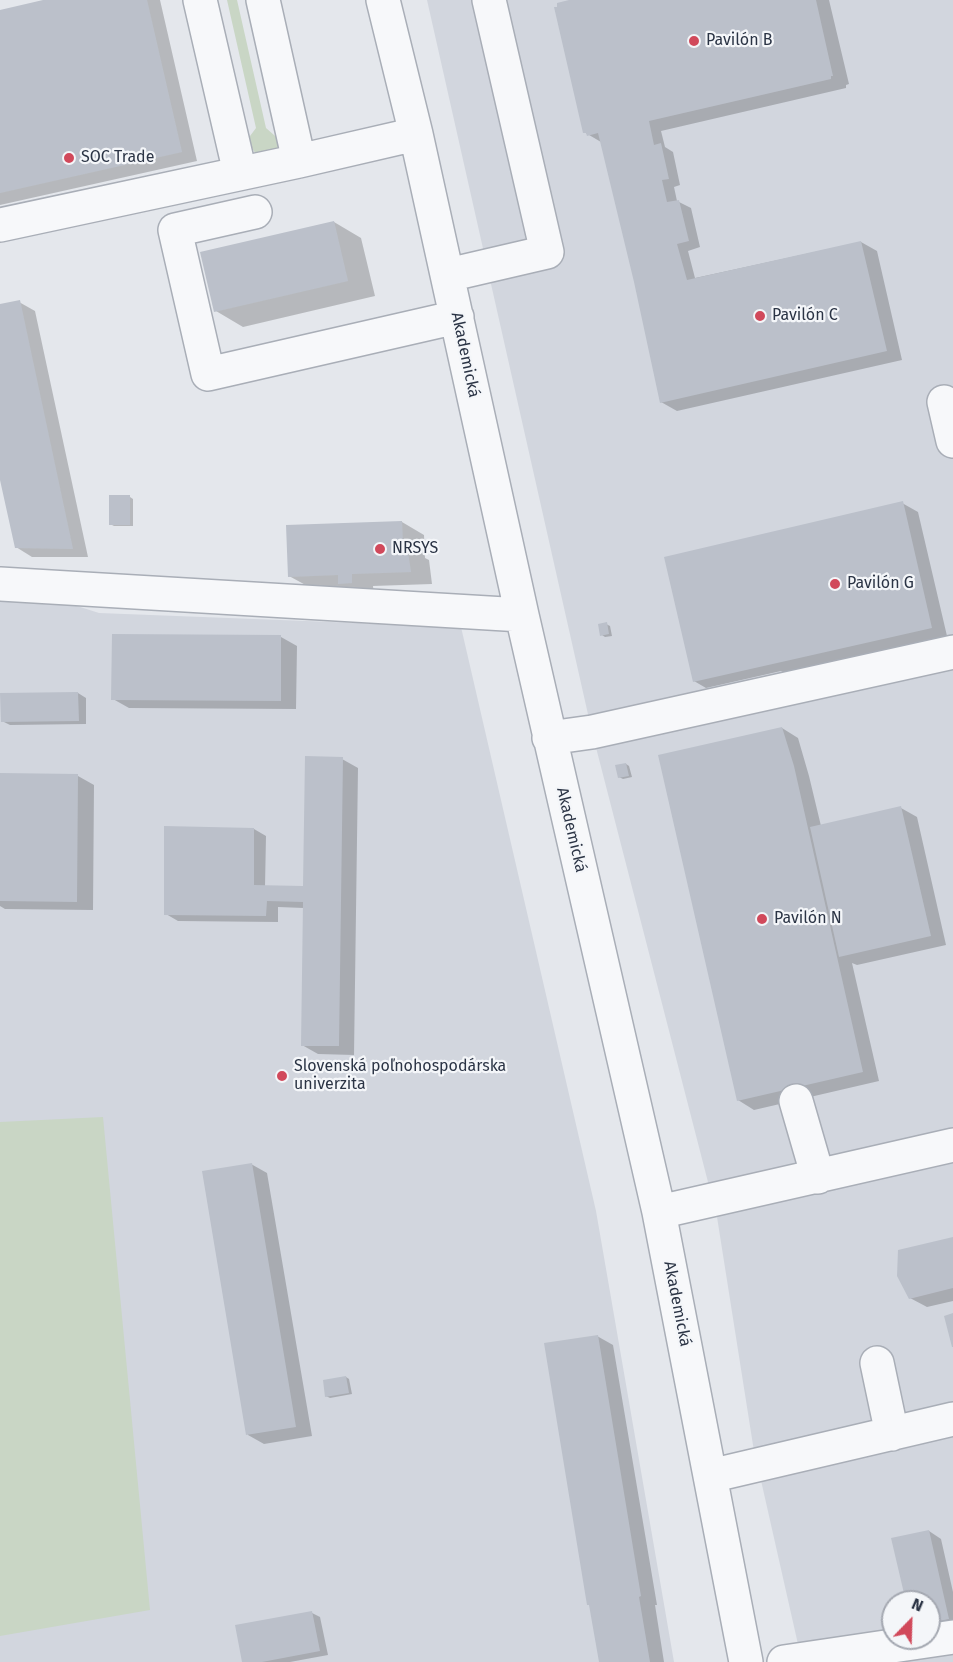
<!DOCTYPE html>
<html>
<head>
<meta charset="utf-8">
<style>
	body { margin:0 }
	#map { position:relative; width:953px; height:1662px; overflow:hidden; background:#e4e7ec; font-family:"Fira Sans",sans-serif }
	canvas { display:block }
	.north { position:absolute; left:881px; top:1590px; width:60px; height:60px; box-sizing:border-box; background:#f4f6f9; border:2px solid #a4a8b1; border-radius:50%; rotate:23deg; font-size:16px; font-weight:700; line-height:24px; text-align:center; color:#2b3445 }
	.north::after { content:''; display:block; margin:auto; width:21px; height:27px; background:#d1495b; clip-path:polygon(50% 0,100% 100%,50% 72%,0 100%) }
</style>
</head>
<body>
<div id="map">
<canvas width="953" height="1662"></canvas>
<div class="north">N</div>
</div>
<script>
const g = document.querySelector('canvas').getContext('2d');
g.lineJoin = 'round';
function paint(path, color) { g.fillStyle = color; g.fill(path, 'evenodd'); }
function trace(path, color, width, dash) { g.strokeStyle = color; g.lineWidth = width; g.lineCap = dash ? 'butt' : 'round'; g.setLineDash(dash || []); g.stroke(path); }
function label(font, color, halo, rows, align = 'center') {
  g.font = font + ' "Fira Sans",sans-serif'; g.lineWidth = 4.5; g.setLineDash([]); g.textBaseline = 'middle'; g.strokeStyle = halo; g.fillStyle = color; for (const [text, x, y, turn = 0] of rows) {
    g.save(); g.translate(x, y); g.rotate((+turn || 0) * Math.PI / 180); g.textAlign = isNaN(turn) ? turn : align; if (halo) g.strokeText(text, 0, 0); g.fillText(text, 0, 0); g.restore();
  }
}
const built = new Path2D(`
	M427,0H953V1662H802L753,1445L717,1217L592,732ZM893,1602H929V1638H893Z
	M0,584H8L99,613L461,627L596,1211L674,1662H0Z`);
const green = new Path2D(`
	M227,0H237L266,128L282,142L272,155L257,156L247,140L256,128Z
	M103,1117L150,1610L0,1636V1122Z`);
const shadow = new Path2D(`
	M49,0H160L197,161L0,205V11Z
	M571,0H829L849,84L846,85V88L661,131L665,147L673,152L680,185L674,187L677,201L691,208L700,247L688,251L695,278L861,242L877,251L902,360L677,411L661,402L635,281L601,142L584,132Z
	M334,222L361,238L375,296L243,327L216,311Z
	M19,302L35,311L88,557H32L16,547L0,473V306Z
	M130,497L133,499V526H114L110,524Z
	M902,503L918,512L947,636L785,673L781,671L706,688L694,681Z
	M402,522L424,535L425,558L429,560L432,584L373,586L374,595H361L346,587L311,588L289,576Z
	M606,624L610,626L612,636L605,637L602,635Z
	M281,637L297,646L296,709L129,708L113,699Z
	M78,693L86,698V724L10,725L2,721Z
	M782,728L798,738L809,776L821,826L901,808L917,817L946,945L857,965L852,963L879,1081L754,1110L738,1100Z
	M342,759L358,768L354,1055L318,1054L302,1045L304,908L278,907V922L178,921L166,914L254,829L266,836L265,887H304Z
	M626,764L629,766L632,777L623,779L619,777Z
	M0,775L78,776L94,785L93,910L5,909L0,906Z
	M251,1164L267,1173L312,1436L264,1444L248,1435Z
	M953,1239V1301L927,1307L910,1298Z
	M597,1336L613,1345L657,1605H655L664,1662H600Z
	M346,1377L349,1379L352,1394L330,1398L326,1396Z
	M929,1531L941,1539L953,1592V1627L929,1632V1602H907Z
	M312,1613L320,1617L328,1655L290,1662H243Z`);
const building = new Path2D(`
	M43,0H147L182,152L0,193V10Z
	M569,0H816L833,76H831V79L649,121L654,145L661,143L669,179L662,180L667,202L679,200L689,241L677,244L687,280L861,241L887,351L660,403L634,282L598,133L587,136L586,133H583L554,7H557V3Z
	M334,221L348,281L214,312L200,252Z
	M20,300L73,549L15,548L0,480V304Z
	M109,495H130V525H109Z
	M903,501L932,628L693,682L664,557Z
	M402,521L403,546H407L411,572L352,574V583L338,584V575L288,577L286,525Z
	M607,622L609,634L600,636L598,624Z
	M112,634L281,635V701L111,700Z
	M78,692L79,721L1,722L0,693Z
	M782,727L794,766L863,1072L737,1101L658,755Z
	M305,756L343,757L339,1046H301L303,902L267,901L266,916L164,915V826L254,828V885L303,886Z
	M626,763L629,776L618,778L615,765Z
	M0,773L78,774L77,902L0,901Z
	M901,806L931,936L839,957L810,827Z
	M252,1163L296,1427L246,1435L202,1171Z
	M953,1237V1288L909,1299L897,1276L898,1250Z
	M953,1313V1347H952L944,1316Z
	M598,1335L641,1596L639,1597L650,1662H599L589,1605H587L544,1343Z
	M346,1376L349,1393L325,1397L323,1380Z
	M929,1530L949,1619L929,1623V1602H906L891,1538Z
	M312,1611L320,1651L262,1662H242L235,1625Z`);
const minor = new Path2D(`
	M200,0L240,173
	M263,0L299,161
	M383,0L416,134L522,615L659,1212L746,1662
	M255,212L175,230L208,374L457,317
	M0,225L299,161L416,134
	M448,275L547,252L489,0
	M944,402L953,441
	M0,584L522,615
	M549,738L592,732L953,652
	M796,1101L818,1177
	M659,1212L953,1145
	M877,1363L892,1434
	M710,1476L953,1419
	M784,1662L953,1637`);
const markers = [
	[694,41,6,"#d1495b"],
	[69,158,6,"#d1495b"],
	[760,316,6,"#d1495b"],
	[380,549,6,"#d1495b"],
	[835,584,6,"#d1495b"],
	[762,919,6,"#d1495b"],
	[282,1076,6,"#d1495b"]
];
const poiNames = [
	["Pavilón B",706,41],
	["SOC Trade",81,158],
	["Pavilón C",772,316],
	["NRSYS",392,549],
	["Pavilón G",847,584],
	["Pavilón N",774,919],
	["Slovenská poľnohospodárska",294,1067],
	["univerzita",294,1085]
];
const streetNames = [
	["Akademická",465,355,78],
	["Akademická",571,830,77],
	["Akademická",677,1304,79]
];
paint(built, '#d2d6de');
paint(green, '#c9d6c5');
paint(shadow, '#0003');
paint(building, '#bbc0ca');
trace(minor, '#a9aeb7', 36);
trace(minor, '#f7f8fa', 33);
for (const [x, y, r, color] of markers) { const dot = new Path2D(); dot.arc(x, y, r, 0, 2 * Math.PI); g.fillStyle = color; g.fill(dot); trace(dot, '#f4f6f9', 2); }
label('16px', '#2b3445', '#f4f6f9', poiNames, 'left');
label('16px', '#2b3445', '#f4f6f9', streetNames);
</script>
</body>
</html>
